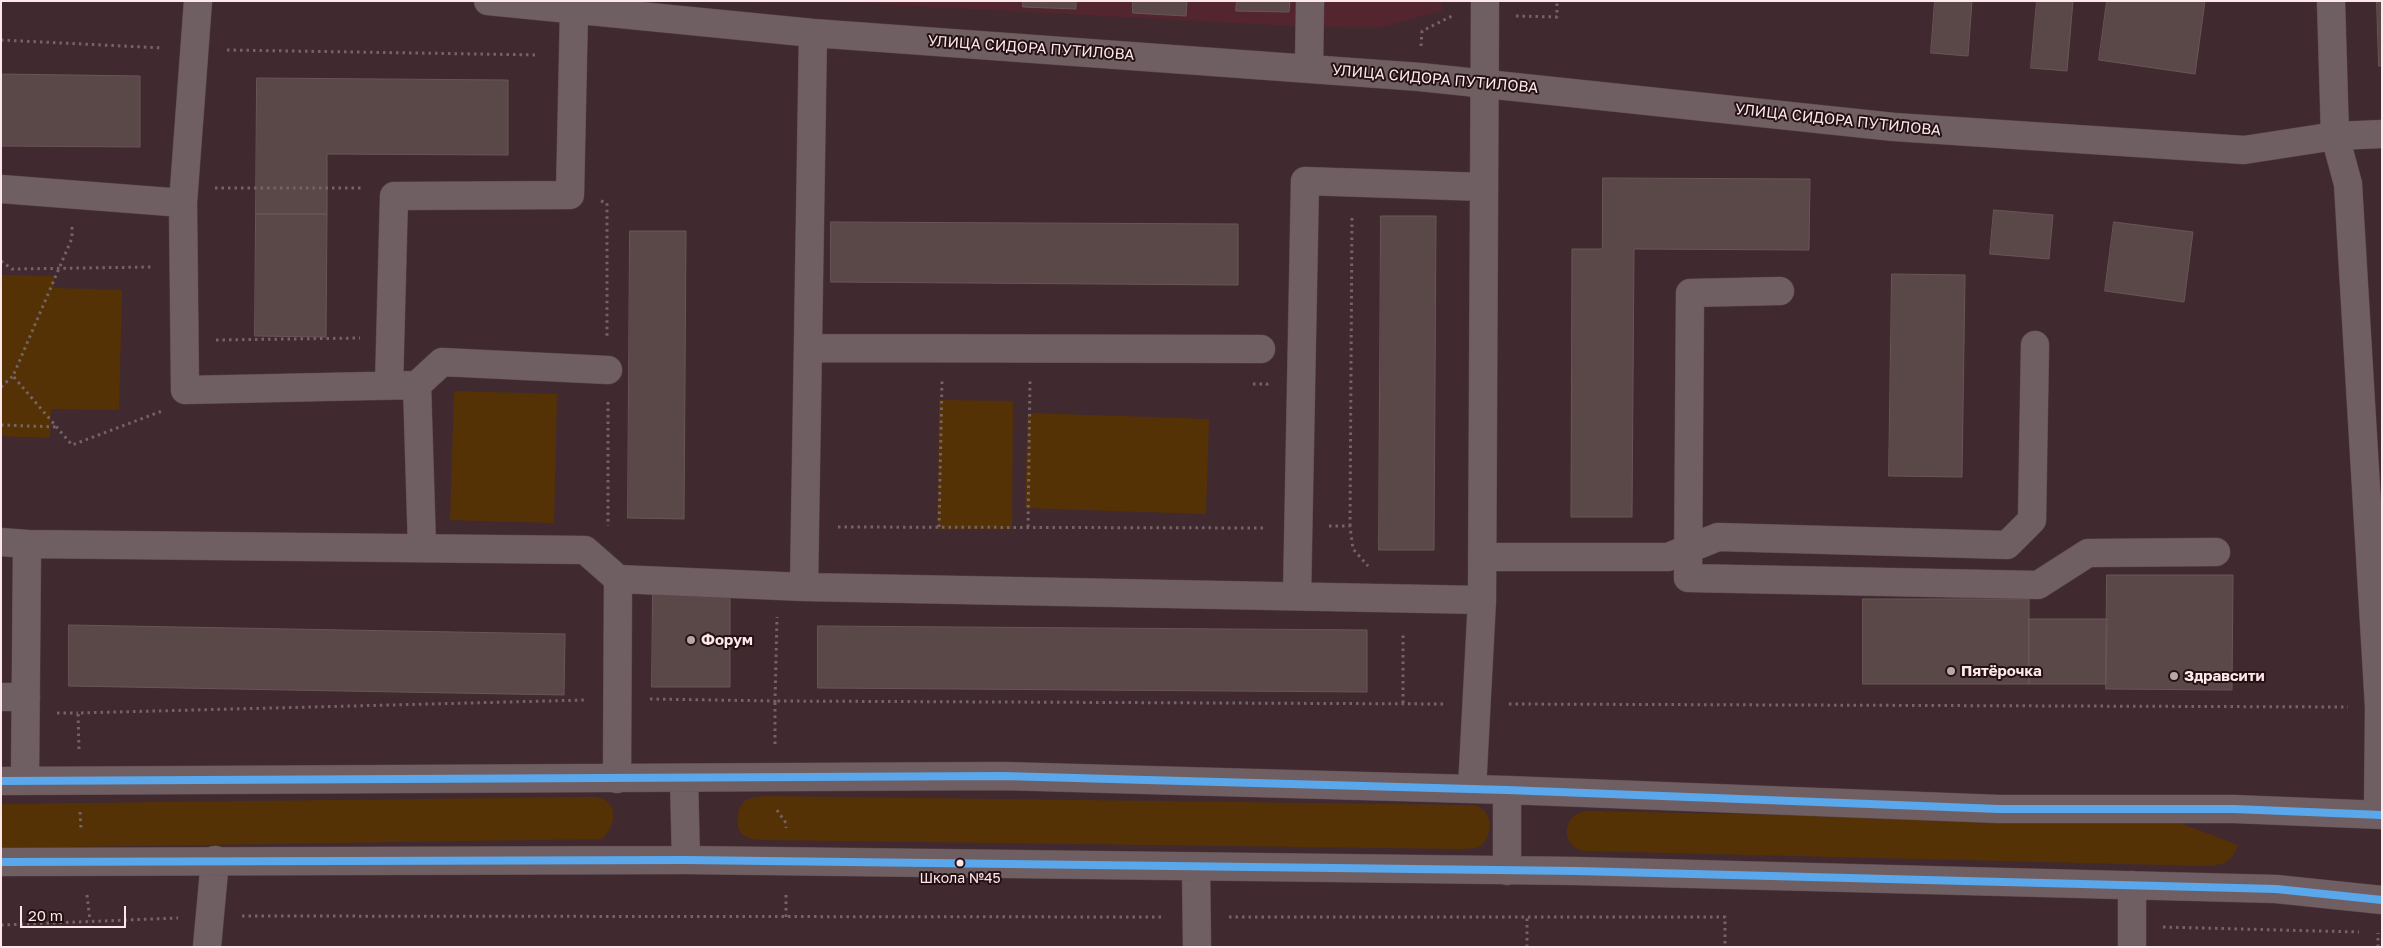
<!DOCTYPE html>
<html>
<head>
<meta charset="utf-8">
<style>
	body { margin:0 }
	#map { position:relative; width:2383px; height:948px; overflow:hidden; background:#402a2f; font-family:"Golos Text",sans-serif }
	canvas { display:block }
	.frame { position:absolute; inset:0; border:2px solid #fee7ea; pointer-events:none }
	.scale { position:absolute; left:20px; top:906px; width:106px; height:22px; box-sizing:border-box; border:2px solid #fee7ea; border-top:0; padding-left:6px; font-size:15px; line-height:18px; white-space:nowrap; color:#fee7ea; -webkit-text-stroke:4px #241114; paint-order:stroke }
</style>
</head>
<body>
<div id="map">
<canvas width="2383" height="948"></canvas>
<div class="frame"></div>
<div class="scale">20 m</div>
</div>
<script>
const g = document.querySelector('canvas').getContext('2d');
g.lineJoin = 'round';
function paint(path, color) { g.fillStyle = color; g.fill(path, 'evenodd'); }
function trace(path, color, width, dash) { g.strokeStyle = color; g.lineWidth = width; g.lineCap = dash ? 'butt' : 'round'; g.setLineDash(dash || []); g.stroke(path); }
function label(font, color, halo, rows, align = 'center') {
  g.font = font + ' "Golos Text",sans-serif'; g.lineWidth = 4; g.setLineDash([]); g.textBaseline = 'middle'; g.strokeStyle = halo; g.fillStyle = color; for (const [text, x, y, turn = 0] of rows) {
    g.save(); g.translate(x, y); g.rotate((+turn || 0) * Math.PI / 180); g.textAlign = isNaN(turn) ? turn : align; if (halo) g.strokeText(text, 0, 0); g.fillText(text, 0, 0); g.restore();
  }
}
const built = new Path2D(`
	M822,1H1442V11L1378,28L1309,27Z`);
const green = new Path2D(`
	M1,275L54,276V288L122,290L119,410L51,409L50,438L1,436Z
	M454,391L557,394L554,523L450,520Z
	M939,400L1013,401L1012,529H938Z
	M1028,413L1209,419L1206,514L1025,508Z
	M764,796L1464,805C1468,805 1475,805 1479,807C1494,814 1492,839 1479,847C1475,849 1468,848 1463,849L763,840C757,839 745,839 741,833C735,825 737,807 745,801C750,797 758,797 764,796Z
	M587,797C592,797 599,797 603,799C621,808 612,830 602,839L1,848V804Z
	M1586,811L2180,823L2238,845C2232,860 2227,864 2210,866L1585,851C1559,847 1562,814 1586,811Z`);
const building = new Path2D(`
	M1023,1H1076V9L1023,7Z
	M1133,1H1187L1186,16L1133,13Z
	M1237,1H1290L1289,12L1236,11Z
	M1935,1H1972L1968,56L1931,53Z
	M2037,1H2073L2067,71L2031,68Z
	M2107,1H2205L2195,74L2099,60Z
	M2377,1H2382V66H2379Z
	M1,74L140,76V147L1,146Z
	M257,78L508,80V155L327,154V214H256Z
	M1603,178L1810,179L1809,250L1634,249L1632,517H1571L1572,249H1602Z
	M1994,210L2053,215L2049,259L1990,254Z
	M256,214H327L326,337L255,336Z
	M1381,216H1436L1434,550H1379Z
	M831,222L1238,224V285L831,282Z
	M2114,222L2193,232L2184,302L2105,291Z
	M630,231H686L684,519L628,518Z
	M1892,274L1965,275L1962,477L1889,476Z
	M2107,575H2233L2232,690L2106,689Z
	M653,592L730,593V687H652Z
	M1863,599H2029V684H1863Z
	M2029,619H2107L2106,684H2029Z
	M69,625L565,634L564,695L69,686Z
	M818,626L1367,630V692L818,688Z`);
const path = new Path2D(`
	M1516,16L1557,17V1
	M1,40L163,48
	M1421,46L1422,31L1452,16
	M227,50L539,55
	M215,188H364
	M601,201L607,203V338
	M72,227V238L13,376L72,445L162,411
	M1,261L12,269L151,267
	M216,340L360,338
	M1253,384H1267V386
	M1,387L13,376
	M608,402V526
	M1,425L58,427
	M1329,526H1350L1353,549L1368,566
	M1350,526L1352,214
	M838,527L1266,528
	M939,527L942,381
	M1028,527L1030,380
	M650,699L775,701L777,617
	M1403,703V632
	M1509,704L2348,707
	M57,713H78
	M775,744V701L1445,704
	M79,749L78,713L586,700
	M777,810L786,823V828
	M80,812L81,829
	M87,895L90,921
	M242,916L1165,917
	M786,917V892
	M1229,917H1725V947
	M1,925L178,918
	M2163,927L2359,932
	M1527,947V917
	M2378,947V933`);
const minor = new Path2D(`
	M198,1L183,203L185,390L417,385L422,547
	M488,1L813,33L1420,77L1894,127L2244,150L2335,136L2382,134
	M2331,1L2335,136L2348,184L2379,707L2378,814
	M1309,67L1310,1
	M1,189L183,203
	M1780,291L1690,293L1688,578L2038,585L2088,553L2216,552
	M808,348L1261,349
	M417,385L442,362L608,370
	M389,386L394,196L570,195L574,10
	M1,542L27,544
	M1482,557H1668L1718,537L2007,545L2032,520L2035,345
	M804,587L1482,600
	M1297,596L1305,181L1484,187
	M1,697H26
	M617,779L618,579L804,587L813,33
	M684,779L686,860
	M1,781L1003,776L1507,790L1999,809H2234L2382,815
	M25,781L27,544L585,550L618,579
	M1472,789L1482,600L1485,1
	M1507,790V871
	M1,862L686,860L1012,864L1577,871L2276,889L2382,900
	M1196,867L1197,947
	M2132,885V947
	M207,947L215,860`);
const bus1 = new Path2D(`
	M1,781L1003,776L1507,790L1999,809H2234L2382,815
	M1,862L686,860L1577,871L2276,889L2382,900`);
const markers = [
	[691,640,5,"#bca5a9"],
	[1951,671,5,"#bca5a9"],
	[2174,676,5,"#bca5a9"],
	[960,863,4.5,"#fee7ea"]
];
const busNames = [
	["Школа №45",960,879]
];
const streetNames = [
	["УЛИЦА СИДОРА ПУТИЛОВА",1031,48,4],
	["УЛИЦА СИДОРА ПУТИЛОВА",1435,79,5],
	["УЛИЦА СИДОРА ПУТИЛОВА",1838,120,6]
];
const poiNames = [
	["Форум",701,640],
	["Пятёрочка",1961,671],
	["Здравсити",2184,676]
];
paint(built, '#53252f');
paint(green, '#553206');
paint(building, '#5a4849');
trace(building, '#695557', 1);
trace(minor, '#58464a', 29);
trace(path, '#746467', 3, [2.5, 4]);
trace(minor, '#705f62', 28);
trace(bus1, '#5aa8eb', 8);
for (const [x, y, r, color] of markers) { const dot = new Path2D(); dot.arc(x, y, r, 0, 2 * Math.PI); g.fillStyle = color; g.fill(dot); trace(dot, '#241114', 2); }
label('14px', '#fee7ea', '#241114', busNames);
label('15px', '#fee7ea', '#241114', streetNames);
label('bold 15px', '#fee7ea', '#241114', poiNames, 'left');
</script>
</body>
</html>
